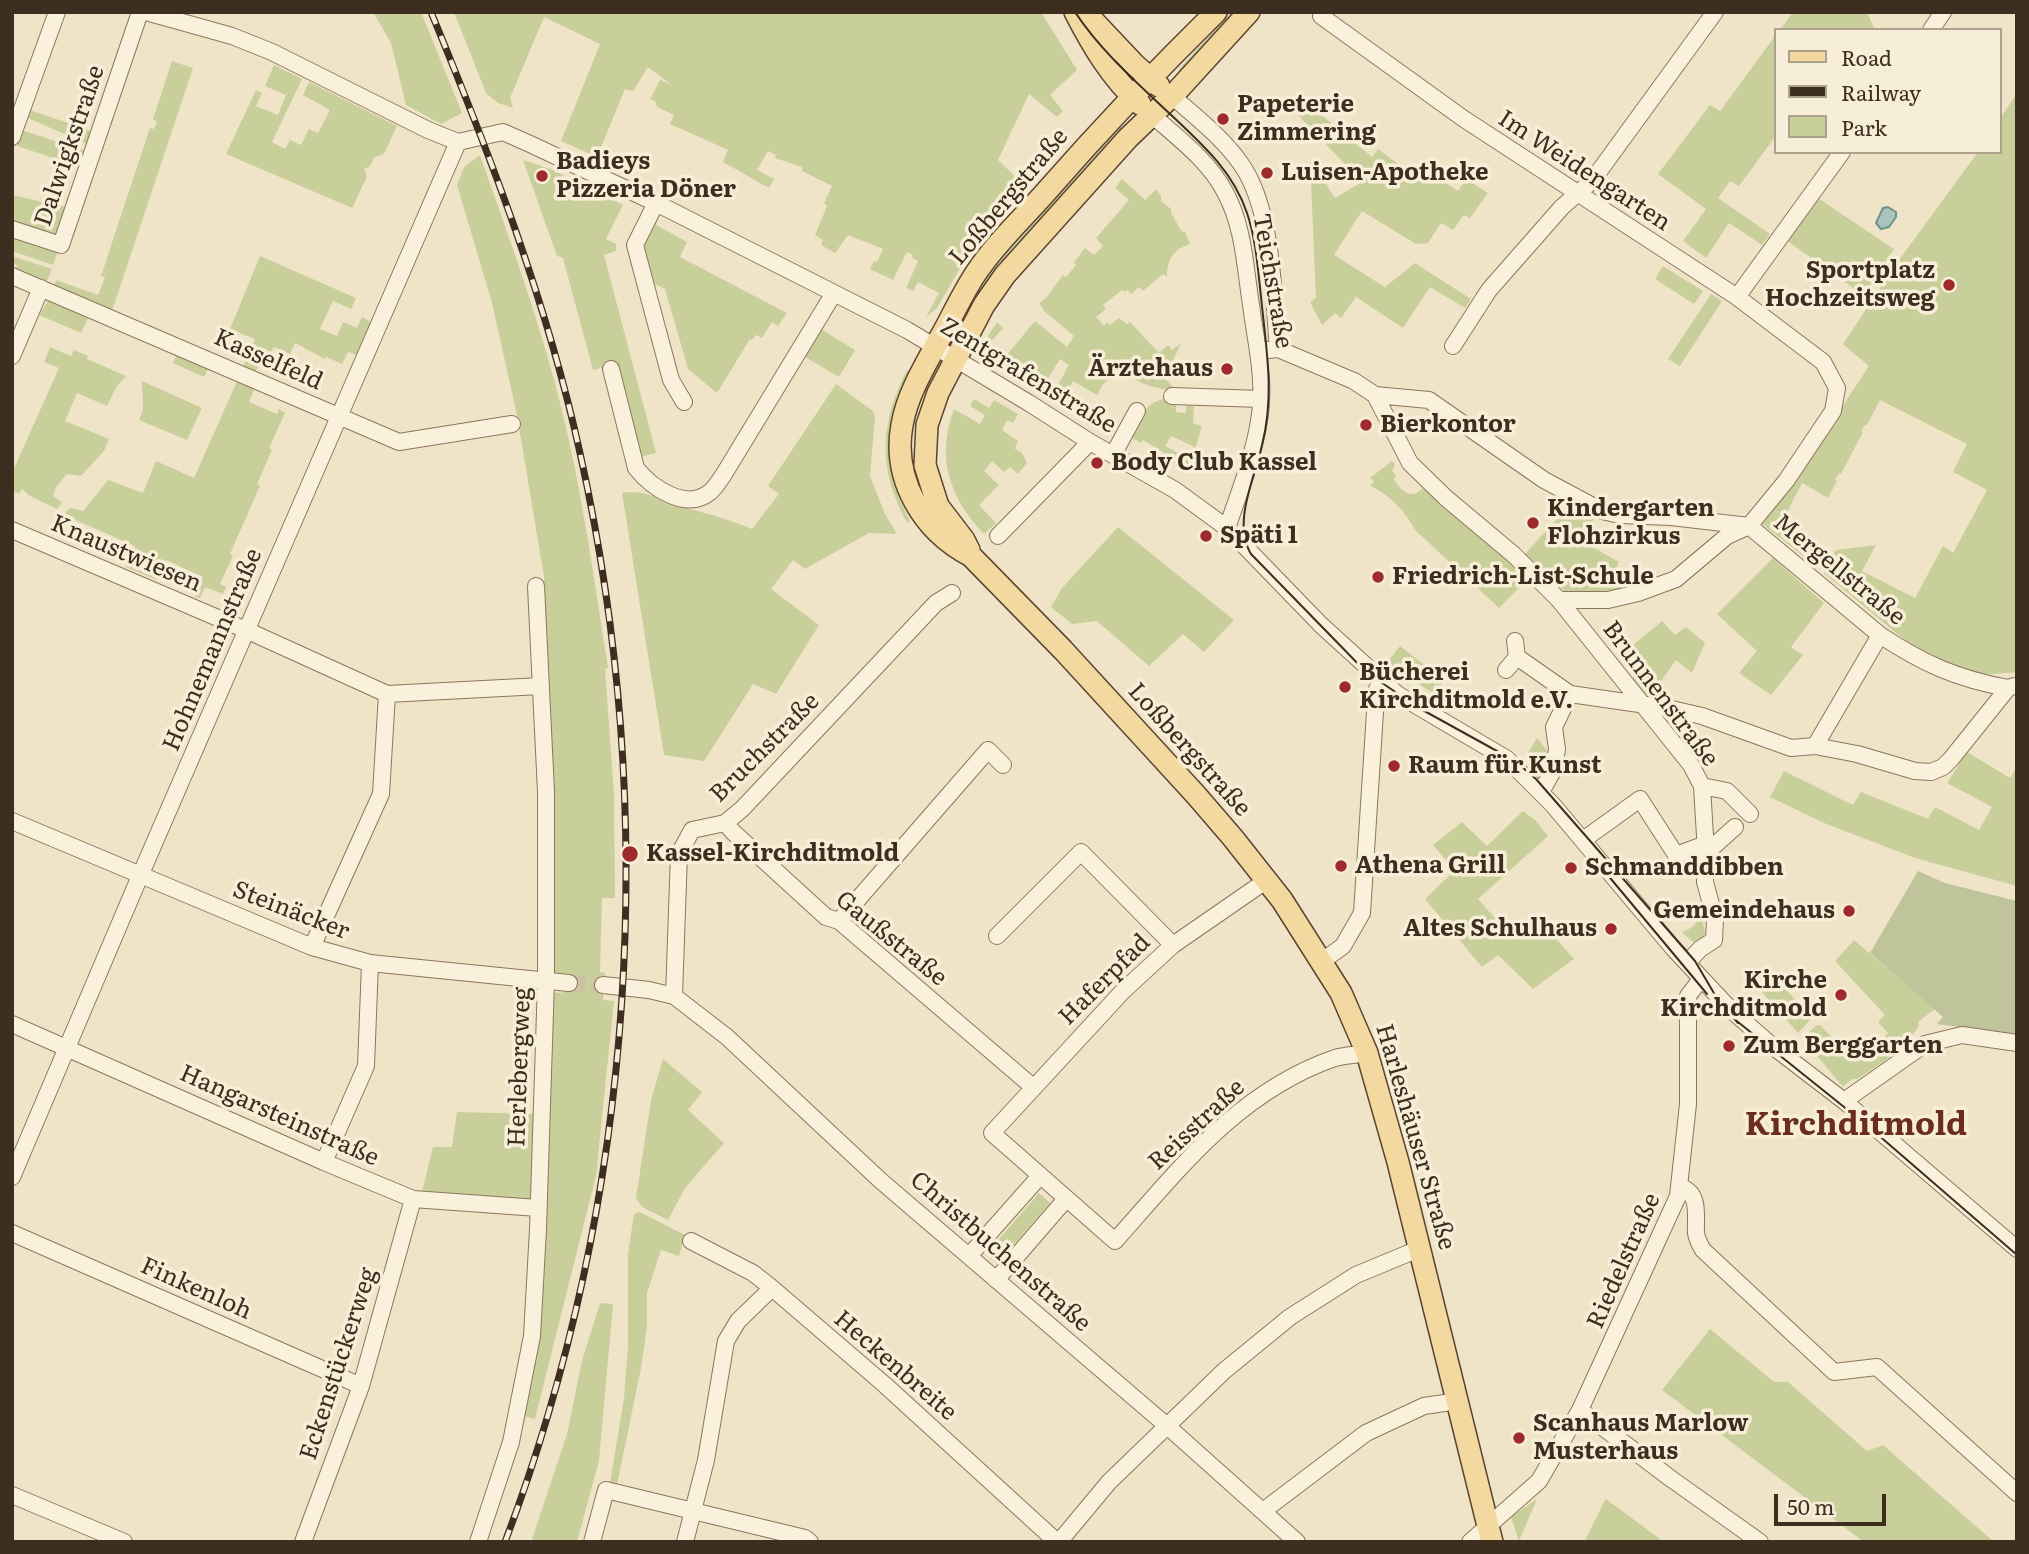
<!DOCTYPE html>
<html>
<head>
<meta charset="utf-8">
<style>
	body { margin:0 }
	#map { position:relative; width:2029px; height:1554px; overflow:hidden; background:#f0e4c8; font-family:Literata,serif }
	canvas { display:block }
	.frame { position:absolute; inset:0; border:14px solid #3d2e20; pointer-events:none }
	.legend { position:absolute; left:1774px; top:28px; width:228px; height:126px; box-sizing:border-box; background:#f7eed8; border:2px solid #ada18e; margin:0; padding:9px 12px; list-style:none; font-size:21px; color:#3d2e20 }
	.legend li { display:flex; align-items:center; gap:14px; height:35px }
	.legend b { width:35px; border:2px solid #ada18e }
	.scale { position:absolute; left:1774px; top:1494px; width:112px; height:32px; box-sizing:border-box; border:4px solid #3d2e20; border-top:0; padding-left:9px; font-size:21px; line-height:24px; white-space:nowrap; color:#3d2e20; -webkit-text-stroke:5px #f7eed8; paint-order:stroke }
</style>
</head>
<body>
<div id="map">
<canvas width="2029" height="1554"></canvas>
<div class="frame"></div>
<ul class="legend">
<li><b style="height:9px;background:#f3d9a0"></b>Road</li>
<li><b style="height:9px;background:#3d2e20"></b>Railway</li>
<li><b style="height:19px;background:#c9cf9b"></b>Park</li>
</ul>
<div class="scale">50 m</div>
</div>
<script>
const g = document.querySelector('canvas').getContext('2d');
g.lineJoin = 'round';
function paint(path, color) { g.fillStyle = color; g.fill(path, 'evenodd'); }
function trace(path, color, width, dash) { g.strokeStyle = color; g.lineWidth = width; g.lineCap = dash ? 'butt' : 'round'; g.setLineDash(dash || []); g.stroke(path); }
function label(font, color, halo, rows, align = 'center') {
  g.font = font + ' Literata,serif'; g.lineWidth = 7; g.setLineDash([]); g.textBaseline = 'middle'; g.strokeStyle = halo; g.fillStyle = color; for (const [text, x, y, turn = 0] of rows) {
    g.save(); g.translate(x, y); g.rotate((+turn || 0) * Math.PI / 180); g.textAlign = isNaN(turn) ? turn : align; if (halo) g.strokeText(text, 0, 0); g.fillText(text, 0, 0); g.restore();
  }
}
const green = new Path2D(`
	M373,12H421L462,113L441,124L406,105L391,43Z
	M454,12H1041L1077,70L1050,95L1063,111L1057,117L1029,94L998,160L1027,188L969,253L937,308L926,317L939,293L918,282L913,291L906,288L918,261L912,258L913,255L907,252L893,280L870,269L874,261L877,262L883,249L848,235L835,253L821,245L823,240L815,235L827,206L824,203L832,186L802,171V167L775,158L776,155L768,151L757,170L774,179L769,188L723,162L728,150L670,124L674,115L657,107L655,101L650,99L660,80L670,84L648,67L633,91L625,89L597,157L561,141L600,44L544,17L510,98L513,108L498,103L486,93Z
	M1231,12H1238L1182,73L1178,70Z
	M1793,12H1867L1875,30H1780Z
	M1775,36V137L1739,186L1730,181L1718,198L1770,234L1762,245L1729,223L1706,258L1683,241L1706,209L1658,174L1710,105L1720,111Z
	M172,61L193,68L112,311L54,286L56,280L98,295L105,277L101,276L150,128L154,129L157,122L153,119Z
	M274,65L302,79L272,142L285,149L290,140L301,145L309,129L318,133L330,110L303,95L309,82L397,126L384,154L375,157L369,167L364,169L367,177L352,208L226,154L256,90L262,93L256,106L278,115L286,95L265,86Z
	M2017,93V672L1983,675L1919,652L1824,573L1836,550L1876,545L1862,571L1915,598L1943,546L1953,553L1987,490L1953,472L1967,444L1880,400L1867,425H1865L1861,431L1863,432L1841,474L1839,473L1835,480L1837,481L1828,498L1802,483L1782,522L1814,538L1811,543L1819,548L1811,562L1761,523L1795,478L1869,366L1843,344L1896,264L1978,152H1999V120Z
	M1307,103L1372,157L1378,149L1413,175L1420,166L1458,191L1466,179L1488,193L1470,218L1464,215L1453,230L1441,223L1428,243L1416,244L1362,211L1334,255L1385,287L1415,263L1471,299L1465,308L1430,287L1403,328L1356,297L1341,318L1335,313L1322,325L1310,302L1316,298L1311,184L1302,169L1312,162L1335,198L1362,182L1296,113Z
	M30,110L91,131L87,144L28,118Z
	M1117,124L1123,129L1096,156L995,271L981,290L963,329L956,325L980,279Z
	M22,130L85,151L80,167L17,146Z
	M480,155C512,247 547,340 568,436C585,512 596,591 608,668L605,669L614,794L615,898H602L600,972L605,973L603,1000L614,1001L596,1176L535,1419L524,1416L550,992L561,993L567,988L560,975L551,973L544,577L517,415L492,303L457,185L464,167Z
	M523,160L553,170L623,205L606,239L616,244V251L604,255L656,453L639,457L616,364L593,370L563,258L557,256Z
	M1122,179L1145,200L1156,189L1161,196V201L1171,209V213L1182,232H1185L1190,244C1172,250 1167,260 1167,277L1163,274L1143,291L1139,287L1131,294L1128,290L1125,292L1122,290L1103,305L1106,309L1096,317L1104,326L1107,322L1110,325L1119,318L1127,324L1130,322L1159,353L1168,345L1172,350L1181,343L1165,379L1176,390C1152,389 1139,383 1120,370L1103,384L1097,395L1073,381L1068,390L1058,385L1069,365L1060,359L1048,379L1051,381L1045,390L986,354C981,343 991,332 997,322L1003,328L990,343L1006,356L1035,321L1067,347L1074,336L1044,311L1039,303L1046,298L1063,275L1066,277L1076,265L1074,262L1085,248L1094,255L1103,246L1096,238L1129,200L1115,188Z
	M12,195L66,207L55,237L12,222Z
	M1818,198L1894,249L1863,295L1786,240Z
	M653,223L687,242L680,257L787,313L778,326L772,322L762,338L756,335L752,340L750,339L717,393L688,369L665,289L648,280L639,250Z
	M12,238L57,253L53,265L12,251Z
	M12,256L52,269L47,281L16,268L17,265L12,263Z
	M260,256L356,298L351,309L333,301L320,329L337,336L343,322L357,328L362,317L371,322L357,355L348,352L342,364L326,357L325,359L295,343L290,354L274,347L271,352L265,350L255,373L243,367L255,339L230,329Z
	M1663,266L1703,291L1694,304L1655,279Z
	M1711,294L1722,301L1680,366L1668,359Z
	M48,301L88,318L81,333L39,315Z
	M821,329L855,350L839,377L805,357Z
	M50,347L71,356L74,350L88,356L87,359L126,376L117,386L107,406L77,393L65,421L109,439L104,451L81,476L67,474L56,487L53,496L62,502L57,509L30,496L22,489L19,494L12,490V473L59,368L44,362Z
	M178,352L209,367L204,377L173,363Z
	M907,370L911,372C882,423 883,470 910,521L907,523C878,470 879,424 907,370Z
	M238,379L255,387L249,402L277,414L279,409L285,413L269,448L272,450L257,484L260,486L230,554L233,556L220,584L226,587L223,594L205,587L200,598L195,597L203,577L166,560L157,580L126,567L135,546L64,515L70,508L83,511L108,480L143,493L156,461L194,478Z
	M142,381L202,408L187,440L139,420L143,410Z
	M836,384L873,411L875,417L870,476L885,514L897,534L869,533L805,569L793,560L771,589L819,625L776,694L753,684L704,761L664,755L622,493C646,488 667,503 690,509C713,515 730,520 752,529L779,494L768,486Z
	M974,399L989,408L994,400L1018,414L1013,423L1007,420L1002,430L1018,441L1015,449L1022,453L1027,463L1018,474L1010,467L1004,472L992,461L984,471L999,485L979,505L996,523L984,534C949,497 936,458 954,409L980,424L985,415L970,406Z
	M1163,399L1176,400V412L1186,413V406H1194L1193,423L1202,426L1195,449L1193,446L1171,436L1165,446L1190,460L1185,470L1170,461L1171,457L1143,440L1141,443L1130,437L1133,431L1136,432L1139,426L1137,424C1143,411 1148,403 1163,399Z
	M1392,461L1395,464L1392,471L1396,475L1394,480C1402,492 1411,500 1423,488L1528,579L1499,608L1415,530C1406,512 1389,494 1370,486L1374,481L1370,478Z
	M1571,504L1594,519L1582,541L1619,562L1616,568L1624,573L1622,577L1626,579L1629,575L1641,582C1620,588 1593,599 1571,593C1554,588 1537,567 1524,555Z
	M1118,527L1234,620L1204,652L1183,634L1149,666L1097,621L1072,624L1051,607L1062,588Z
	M1773,558L1824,603L1791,647L1803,655L1771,695L1739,673L1757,651L1717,614Z
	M1662,621L1675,635L1686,627L1705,643L1692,673L1676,660L1650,697H1644L1630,681L1641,667L1632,646Z
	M1400,646L1444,680L1435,694L1386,664Z
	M1537,738L1550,754L1548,766L1545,768L1528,753Z
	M1967,752L2010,778L2017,768V886L1915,858L1824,823L1770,797L1784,771L1853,805L1861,792L1928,819L1935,807L1979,830L1992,807L1947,783Z
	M1523,811L1535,820L1548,836L1478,899L1512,937L1537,917L1574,959L1533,989L1498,955L1482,967L1425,899L1455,870L1433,845L1462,822L1487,846Z
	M1702,917L1705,933L1702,939L1693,942L1682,932L1691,928Z
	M1854,940L1935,1009L1918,1022L1919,1026C1903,1050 1881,1064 1857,1079H1852L1843,1087L1802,1038L1817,1025H1820C1833,1038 1851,1063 1873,1053C1877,1050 1882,1045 1886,1042L1883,1038L1888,1033L1878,1022L1885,1015L1835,961Z
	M1777,984L1782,986L1813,1017L1798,1033L1762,992Z
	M663,1059L702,1092L688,1110L724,1143L685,1188L668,1220L642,1207L636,1198L651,1100Z
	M457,1112L533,1114L534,1205L421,1196L433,1147H452Z
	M1039,1193L1050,1203L997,1264L986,1254Z
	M640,1212L685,1235L679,1256L661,1250L647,1293V1327L641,1368L617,1485L610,1483L624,1398L628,1346V1254L634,1214Z
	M600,1303L613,1304L599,1461L577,1542H531L567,1434L582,1361Z
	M1710,1329L1774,1382H1788L1867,1451L1883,1445L1994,1542H1864L1662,1390Z
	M1606,1498V1499L1664,1542H1584Z
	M1537,1499L1519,1541L1511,1517Z`);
const cemetery = new Path2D(`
	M1918,871L1945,883L2017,901V1035L1937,1024L1943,1017L1870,953Z`);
const water = new Path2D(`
	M1888,207L1896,212V217L1889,227L1881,229L1876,223L1883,208Z`);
const minorTunnel = new Path2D(`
	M569,983L603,985`);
const minor = new Path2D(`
	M146,12L232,36L272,52L428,130L458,142L503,132L530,144L656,203L907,330L1029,403L1090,442L1175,490L1227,528L1321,625L1397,694L1507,759L1553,805L1673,948L1730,1009L1771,1045L1844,1101L2017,1249
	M1321,16L1464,119L1737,297L1823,362L1837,388L1833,411L1786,481L1749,526L1727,536L1676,579L1638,593L1608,600H1559
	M1931,30L1943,12
	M1172,96C1196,117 1223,138 1241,164C1273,209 1273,294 1278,349
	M1152,115C1178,138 1209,161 1225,192C1244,227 1245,267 1251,305C1256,344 1266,382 1259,421C1253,458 1239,493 1227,528
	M12,137L57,12
	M656,203L635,245L671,380L684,402
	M12,229L61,245L140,12
	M12,276L399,442L512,424
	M1737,297L1842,152
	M1453,346L1489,290L1562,207L1592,181L1715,12
	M1258,351L1278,349L1354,381L1375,395L1410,463L1446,498L1514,555L1559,600L1691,765L1702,786L1706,853L1705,882L1715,919L1714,940L1700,949L1687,963
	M12,356L41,288
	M611,369L636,468C651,487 686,512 710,492C715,488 720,480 724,474L834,293
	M1375,395L1429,400L1544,480L1602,511L1620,515L1671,517L1749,526L1880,635C1922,663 1957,679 2008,688
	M1172,396L1261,399
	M1113,455L1137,411
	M12,530L246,630L387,694L541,686
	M998,536L1090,442
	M1517,657L1570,694
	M1506,670L1517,657L1515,641
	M1570,694L1667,708L1702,716L1791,748L1815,746L1857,754L1915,771L1931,772L1943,767L1951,759L2008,688L2014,686
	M1815,746L1880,635
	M1702,786L1727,791L1750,814
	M1541,792L1554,769L1557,749L1554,727L1570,694
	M12,821L312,947L370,963L569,983
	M725,823L733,832L826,917L839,921L1033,1087
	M1583,840L1640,799L1676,855L1706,844
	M1706,853L1735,827
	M1267,880L1173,945L1123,991L992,1133L1115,1241C1180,1168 1239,1091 1335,1058C1345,1055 1357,1055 1367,1053
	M839,921L988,750L1003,765
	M997,936L1081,852L1173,945
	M312,947L381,794L387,694
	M1321,962L1343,946L1362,913L1375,712L1377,689L1382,682
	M603,985L649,990L674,996L727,1037L881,1181L1166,1425L1297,1542
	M674,996L679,854L692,830L725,823L742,809L936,603L952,593
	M12,1024L324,1162L413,1199L538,1208
	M1844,1101L1925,1044L1962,1035L2017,1043
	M324,1162L366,1066L370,963
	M12,1177L140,876L458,142
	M1680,1187C1701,1193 1695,1216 1696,1233C1697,1239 1700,1245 1703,1250L1834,1372L1877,1367L2017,1493
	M12,1233L361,1386
	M691,1241L753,1273L772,1288L885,1385L1057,1542
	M969,1256L1040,1176
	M996,1280L1066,1199
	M1580,1410L1670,1478L1760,1542
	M12,1495L124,1542
	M1263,1511L1366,1433L1424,1406L1458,1401
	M303,1542L361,1386L413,1199
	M478,1542L511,1442L532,1336L538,1229L546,981V792L536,586
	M592,1542L606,1490L805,1538L810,1542
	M685,1542L706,1460L726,1341L738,1321L772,1288
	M1059,1542L1109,1482L1224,1371L1290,1317L1356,1275L1421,1248
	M1470,1542L1539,1481L1580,1410L1678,1196L1688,1104V996L1701,979`);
const major = new Path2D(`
	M1075,12C1093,47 1111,77 1140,104
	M1085,12L1135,65L1159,86
	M1216,12C1156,71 1100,130 1045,193C1022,219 995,244 976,273C962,294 952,317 940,338C925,365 907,395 902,425C892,480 923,531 971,556L1063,650L1196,795L1233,838L1282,900L1341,993L1367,1053L1398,1162L1492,1542
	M969,550L964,540L938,506L925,465L927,425L938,393L984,305L1005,275L1128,138L1177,91L1249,12`);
const tram = new Path2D(`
	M1075,12C1100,50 1136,82 1169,113C1201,143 1233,171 1247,213C1256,239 1258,270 1261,297C1266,347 1275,395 1262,445C1255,478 1232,522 1251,554L1366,672L1419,708L1515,761L1536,779L1695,961L1718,1000L1738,1023
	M1606,873L1707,994
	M1733,1018L1869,1127L2017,1255`);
const rail = new Path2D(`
	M431,12C490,155 547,302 580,453C660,813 636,1197 505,1542`);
const markers = [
	[1223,119,7,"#9e2a2b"],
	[1267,173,7,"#9e2a2b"],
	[542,176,7,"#9e2a2b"],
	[1949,285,7,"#9e2a2b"],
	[1227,369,7,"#9e2a2b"],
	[1366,425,7,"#9e2a2b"],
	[1097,463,7,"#9e2a2b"],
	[1533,523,7,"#9e2a2b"],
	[1206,536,7,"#9e2a2b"],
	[1378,577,7,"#9e2a2b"],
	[1345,687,7,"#9e2a2b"],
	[1394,766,7,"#9e2a2b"],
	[630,854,9,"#9e2a2b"],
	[1341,866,7,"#9e2a2b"],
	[1571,868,7,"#9e2a2b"],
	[1849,911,7,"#9e2a2b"],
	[1611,929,7,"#9e2a2b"],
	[1841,995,7,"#9e2a2b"],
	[1729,1046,7,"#9e2a2b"],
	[1519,1438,7,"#9e2a2b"]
];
const poiNames = [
	["Papeterie",1237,105],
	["Zimmering",1237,133],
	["Badieys",556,162],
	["Pizzeria Döner",556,190],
	["Luisen-Apotheke",1281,173],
	["Sportplatz",1935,271,"right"],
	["Hochzeitsweg",1935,299,"right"],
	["Ärztehaus",1213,369,"right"],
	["Bierkontor",1380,425],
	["Body Club Kassel",1111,463],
	["Kindergarten",1547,509],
	["Flohzirkus",1547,537],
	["Späti 1",1220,536],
	["Friedrich-List-Schule",1392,577],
	["Bücherei",1359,673],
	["Kirchditmold e.V.",1359,701],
	["Raum für Kunst",1408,766],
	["Kassel-Kirchditmold",646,854],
	["Athena Grill",1355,866],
	["Schmanddibben",1585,868],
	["Gemeindehaus",1835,911,"right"],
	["Altes Schulhaus",1597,929,"right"],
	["Kirche",1827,981,"right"],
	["Kirchditmold",1827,1009,"right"],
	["Zum Berggarten",1743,1046],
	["Scanhaus Marlow",1533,1424],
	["Musterhaus",1533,1452]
];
const streetNames = [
	["Dalwigkstraße",70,146,-71],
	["Im Weidengarten",1584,171,33],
	["Loßbergstraße",1009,197,-50],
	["Teichstraße",1272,281,80],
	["Kasselfeld",268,360,24],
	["Zentgrafenstraße",1028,376,31],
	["Knaustwiesen",126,554,23],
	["Mergellstraße",1839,570,39],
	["Hohnemannstraße",213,650,-67],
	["Brunnenstraße",1660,694,53],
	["Bruchstraße",765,748,-45],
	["Loßbergstraße",1189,750,48],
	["Steinäcker",291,911,21],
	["Gaußstraße",891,939,39],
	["Haferpfad",1105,980,-45],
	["Herlebergweg",520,1067,-88],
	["Hangarsteinstraße",279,1116,24],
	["Reisstraße",1197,1125,-43],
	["Harleshäuser Straße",1415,1137,74],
	["Christbuchenstraße",1000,1252,41],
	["Riedelstraße",1624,1261,-66],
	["Finkenloh",196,1289,24],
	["Eckenstückerweg",339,1364,-72],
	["Heckenbreite",895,1366,41]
];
const districtNames = [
	["Kirchditmold",1856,1126]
];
paint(green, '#c9cf9b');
paint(cemetery, '#bfc49a');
paint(water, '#a9c4bc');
trace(water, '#6f938a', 2);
trace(minorTunnel, '#ccc0a6', 16, [16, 8]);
trace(minor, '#8d765c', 18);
trace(major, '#5b4430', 24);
trace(minor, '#faf1dc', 16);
trace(major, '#f3d9a0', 21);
trace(tram, '#3d2e20', 2);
trace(rail, '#3d2e20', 7);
trace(rail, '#f7eed8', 4.5, [13]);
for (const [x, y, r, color] of markers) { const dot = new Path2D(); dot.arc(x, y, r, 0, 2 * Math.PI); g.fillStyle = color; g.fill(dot); trace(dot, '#f7eed8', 2.5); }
label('bold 24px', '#3d2e20', '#f7eed8', poiNames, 'left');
label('24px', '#3d2e20', '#f7eed8', streetNames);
label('bold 32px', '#6b2e1e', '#f7eed8', districtNames);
</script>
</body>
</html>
